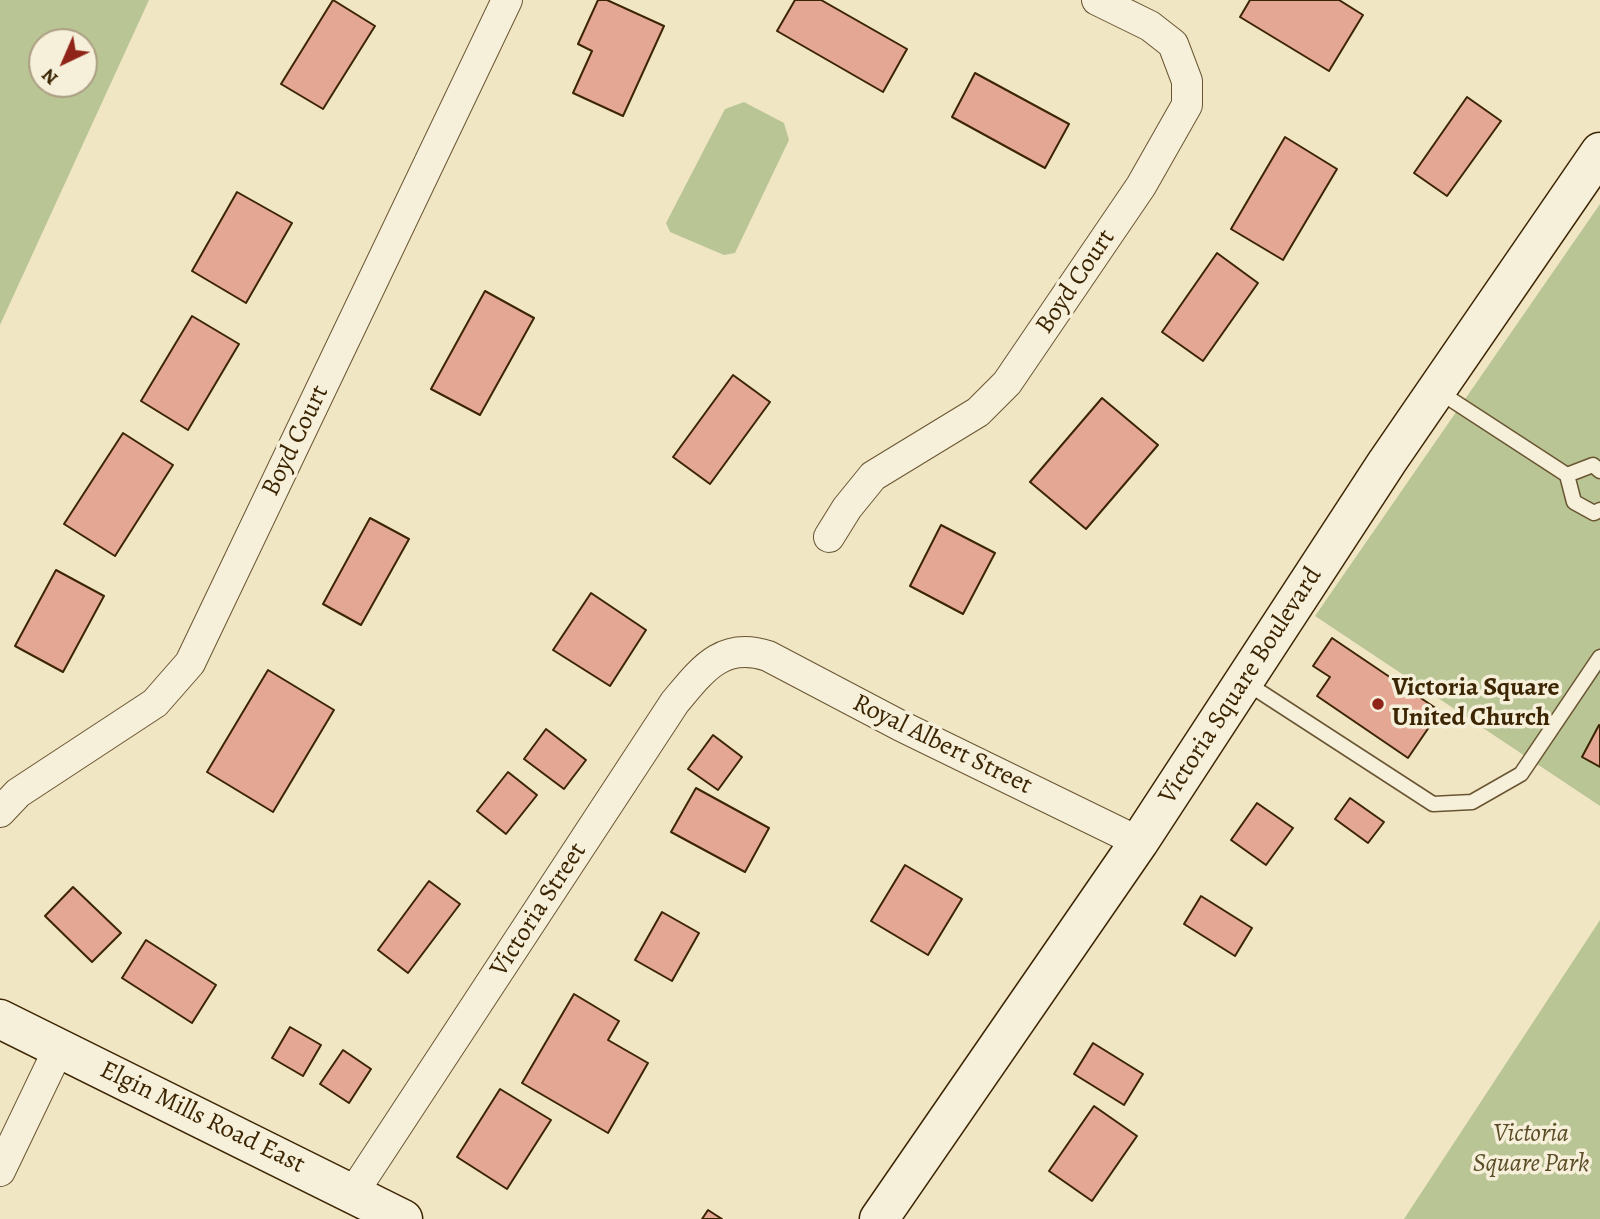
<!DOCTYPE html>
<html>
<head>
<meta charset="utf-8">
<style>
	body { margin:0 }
	#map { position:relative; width:1600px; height:1219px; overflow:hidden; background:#f1e6c4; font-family:Alegreya,serif }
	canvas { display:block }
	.north { position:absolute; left:28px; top:28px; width:70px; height:70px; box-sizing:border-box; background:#f6efd9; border:2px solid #ac9e83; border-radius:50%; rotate:224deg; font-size:19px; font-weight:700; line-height:28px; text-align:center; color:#3c2502 }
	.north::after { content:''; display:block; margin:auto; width:24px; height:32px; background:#8f2418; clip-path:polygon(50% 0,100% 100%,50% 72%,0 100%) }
</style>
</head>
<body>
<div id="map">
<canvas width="1600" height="1219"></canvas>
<div class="north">N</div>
</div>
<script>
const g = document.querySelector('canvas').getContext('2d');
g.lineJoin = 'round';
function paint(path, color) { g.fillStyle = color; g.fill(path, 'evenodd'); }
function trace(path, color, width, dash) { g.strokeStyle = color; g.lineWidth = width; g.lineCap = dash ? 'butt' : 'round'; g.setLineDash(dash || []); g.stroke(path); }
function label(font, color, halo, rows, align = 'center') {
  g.font = font + ' Alegreya,serif'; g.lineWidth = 7; g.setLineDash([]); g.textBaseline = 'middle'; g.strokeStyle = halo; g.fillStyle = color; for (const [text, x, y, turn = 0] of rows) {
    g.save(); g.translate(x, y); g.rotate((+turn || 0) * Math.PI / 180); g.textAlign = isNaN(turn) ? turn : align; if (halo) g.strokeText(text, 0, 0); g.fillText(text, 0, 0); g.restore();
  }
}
const green = new Path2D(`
	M0,0H149L0,325ZM42,42H84V84H42Z
	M744,102L784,123L789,140L735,253L724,255L670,232L666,223L725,109Z
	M1600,204V806L1315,616Z
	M1600,920V1219H1404Z`);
const building = new Path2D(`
	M333,0L375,26L323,109L281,84Z
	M598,0H607L664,26L623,116L573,93L592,51L578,44Z
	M795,0H821L907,49L883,92L777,31Z
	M1250,0H1339L1363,15L1329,71L1240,17Z
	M975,73L1069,124L1045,168L952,117Z
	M1467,97L1501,121L1447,196L1414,173Z
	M1285,137L1337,169L1283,260L1231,229Z
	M237,192L292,223L246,303L192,271Z
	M1217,253L1258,283L1203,361L1162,332Z
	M485,291L534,318L480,415L431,389Z
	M192,316L239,344L188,430L141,401Z
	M733,375L770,402L710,484L673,457Z
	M1102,398L1158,445L1086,529L1030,482Z
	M123,433L173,465L115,556L64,524Z
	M370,518L409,539L361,625L323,604Z
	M941,525L995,553L963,614L910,586Z
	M56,570L104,596L63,672L15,646Z
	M591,593L646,630L610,686L553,650Z
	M1332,638L1440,711L1408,758L1317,696L1330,677L1313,666Z
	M268,670L334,710L273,812L207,772Z
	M1599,725L1600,726V767L1582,757Z
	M546,729L586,760L564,789L524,759Z
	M713,735L742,757L718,790L688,769Z
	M508,772L537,795L506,834L477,811Z
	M696,788L769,828L745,872L671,832Z
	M1350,798L1384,822L1368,843L1335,819Z
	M1257,803L1293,828L1266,865L1231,840Z
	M905,865L962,899L928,955L871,921Z
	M429,881L460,904L408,973L378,950Z
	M73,887L121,933L92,962L45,916Z
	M1201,896L1252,928L1235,956L1184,924Z
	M662,912L699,933L672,981L635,960Z
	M146,940L216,985L192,1023L122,978Z
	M574,994L619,1021L608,1040L648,1063L608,1133L522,1083Z
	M290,1027L321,1045L303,1076L272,1058Z
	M1093,1043L1143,1074L1124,1105L1074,1074Z
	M343,1050L371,1069L349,1103L320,1084Z
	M500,1089L551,1120L507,1189L457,1157Z
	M1094,1106L1137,1136L1092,1201L1049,1171Z
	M708,1210L722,1219H702Z`);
const lane = new Path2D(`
	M1438,391L1567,475L1574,502L1594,513L1600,510
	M1567,475L1593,465L1600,471
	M1245,682L1433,804L1472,802L1521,774L1600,657`);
const street = new Path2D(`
	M829,537L847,508L873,476L978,412L1007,383L1141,186L1187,105V81L1173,44L1150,26L1097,0
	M0,812L18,793L155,703L190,663L507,0
	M0,1171L59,1048
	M353,1193L675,702C702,670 722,641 768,656L901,726L1139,842`);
const secondary = new Path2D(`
	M0,1019L403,1219
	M879,1219L1139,842L1387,462L1600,152`);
const markers = [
	[1378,704,7,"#8f2418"]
];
const streetNames = [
	["Boyd Court",1076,282,-56],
	["Boyd Court",296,441,-64],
	["Victoria Square Boulevard",1241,686,-57],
	["Royal Albert Street",942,745,26],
	["Victoria Street",539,910,-57],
	["Elgin Mills Road East",202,1118,26]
];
const poiNames = [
	["Victoria Square",1392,689],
	["United Church",1392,719]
];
const parkNames = [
	["Victoria",1531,1135],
	["Square Park",1531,1165]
];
paint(green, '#b9c595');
paint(building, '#e4a794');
trace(building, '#3c2502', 2);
trace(lane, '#695532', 17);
trace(street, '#695532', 32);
trace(secondary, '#3c2502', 41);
trace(lane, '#f6efd9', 14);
trace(street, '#f6efd9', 30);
trace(secondary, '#f6efd9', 38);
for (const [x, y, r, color] of markers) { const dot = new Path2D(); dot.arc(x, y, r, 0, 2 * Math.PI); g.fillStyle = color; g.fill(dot); trace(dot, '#f6efd9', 2.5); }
label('26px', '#3c2502', '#f6efd9', streetNames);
label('bold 26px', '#3c2502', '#f6efd9', poiNames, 'left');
label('italic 26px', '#5b4d27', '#f6efd9', parkNames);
</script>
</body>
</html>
